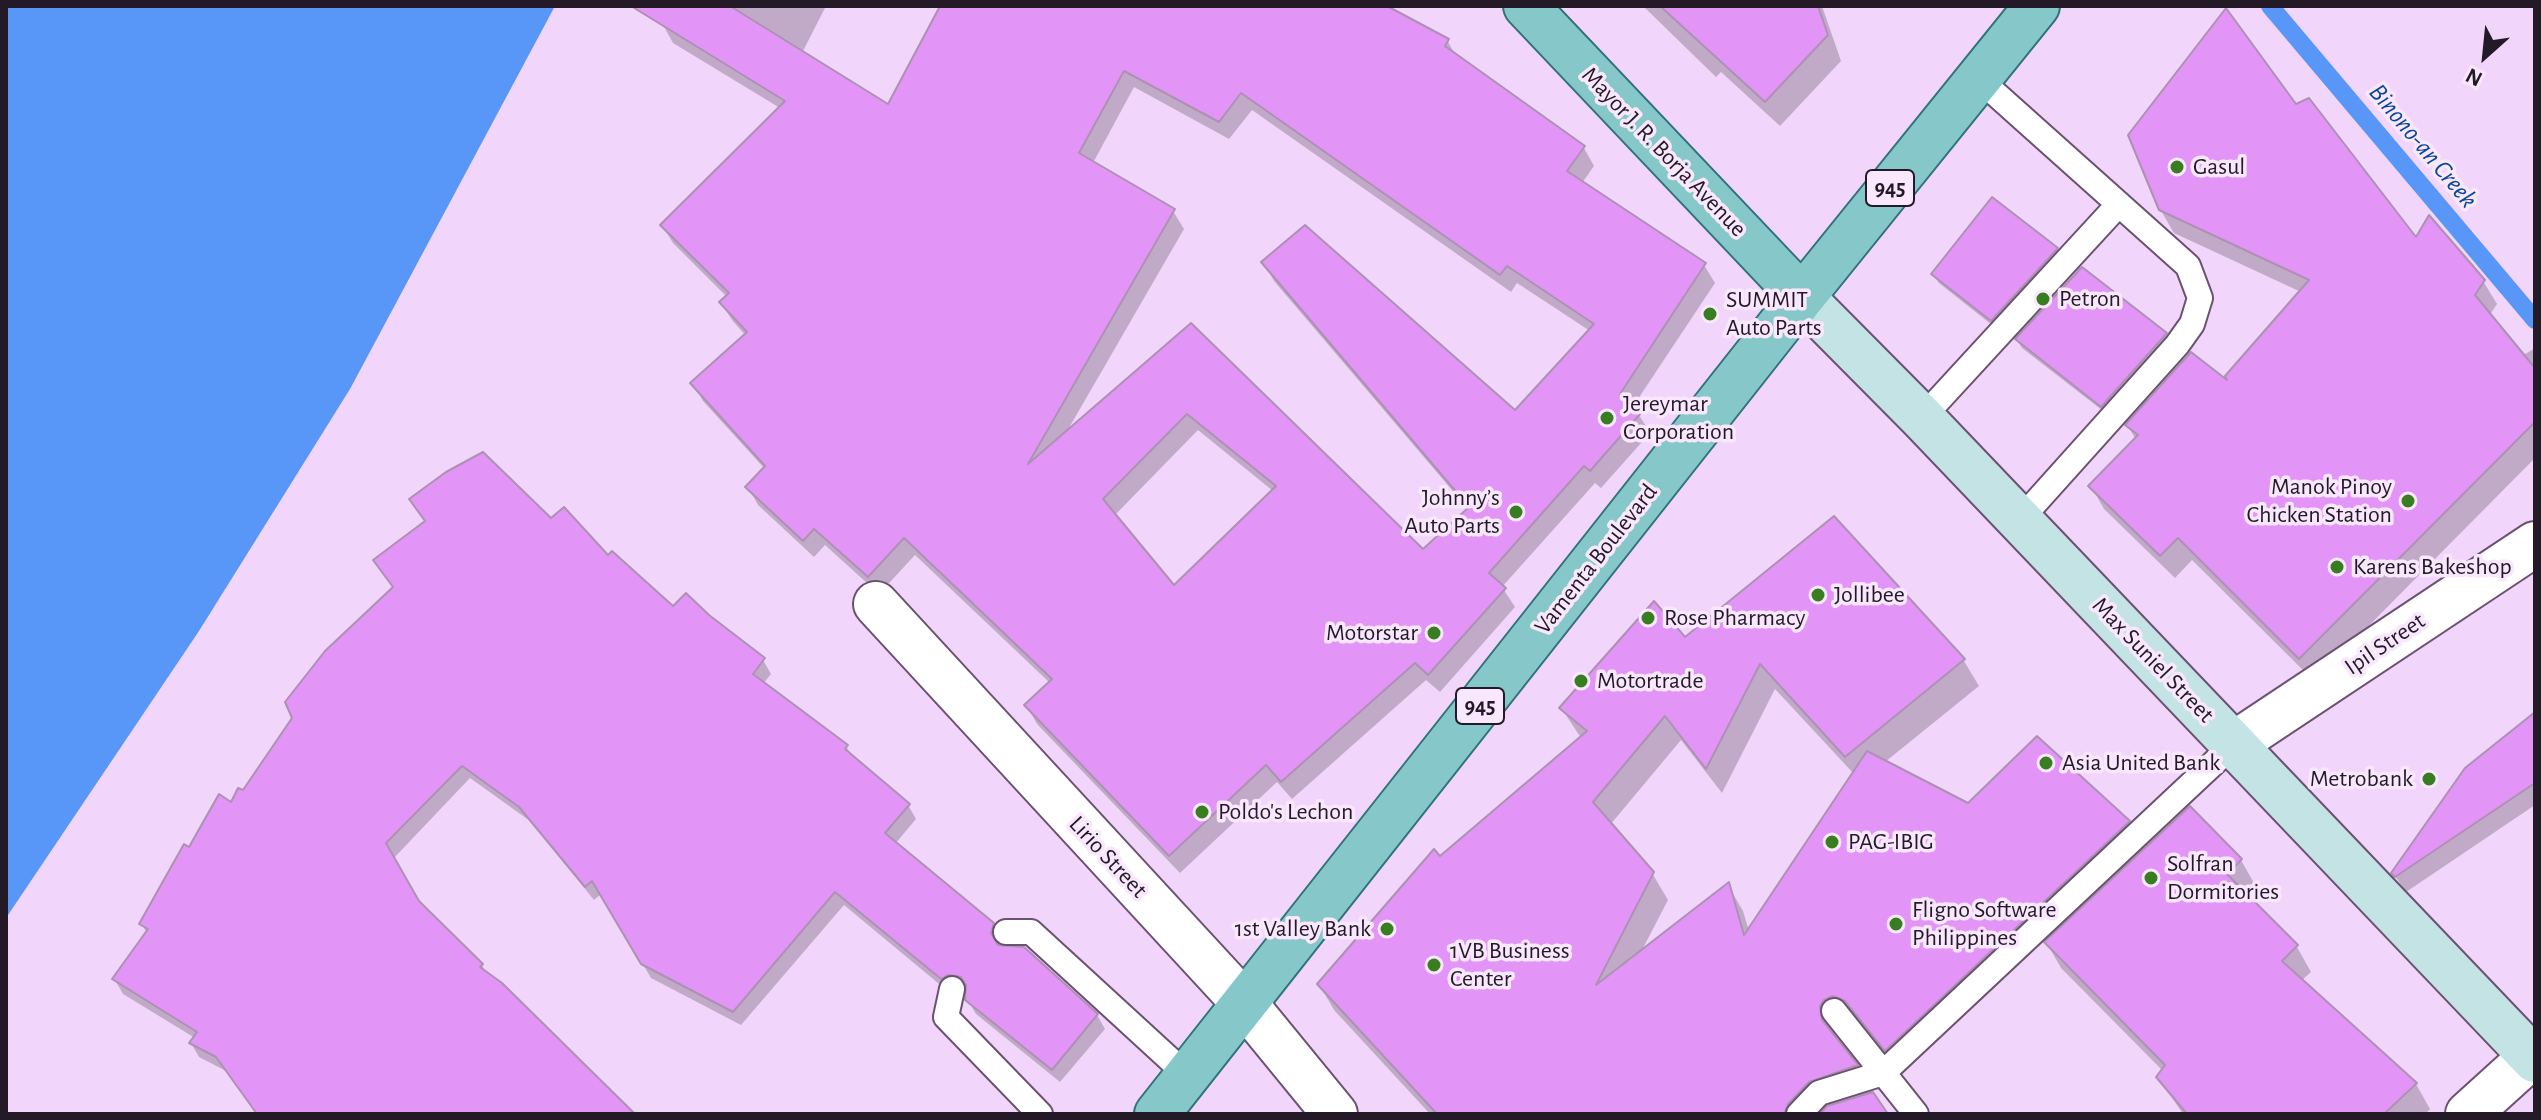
<!DOCTYPE html>
<html>
<head>
<meta charset="utf-8">
<style>
	body { margin:0 }
	#map { position:relative; width:2541px; height:1120px; overflow:hidden; background:#f2d5fa; font-family:"Alegreya Sans",sans-serif }
	canvas { display:block }
	.frame { position:absolute; inset:0; border:8px solid #241a27; pointer-events:none }
	.north { position:absolute; left:2445px; top:16px; width:80px; height:80px; -webkit-text-stroke:6px #f9e7fd; paint-order:stroke; rotate:207deg; font-size:22px; font-weight:700; line-height:32px; text-align:center; color:#241a27 }
	.north::after { content:''; display:block; margin:auto; width:28px; height:36px; background:#241a27; clip-path:polygon(50% 0,100% 100%,50% 72%,0 100%) }
</style>
</head>
<body>
<div id="map">
<canvas width="2541" height="1120"></canvas>
<div class="frame"></div>
<div class="north">N</div>
</div>
<script>
const g = document.querySelector('canvas').getContext('2d');
g.lineJoin = 'round';
function paint(path, color) { g.fillStyle = color; g.fill(path, 'evenodd'); }
function trace(path, color, width, dash) { g.strokeStyle = color; g.lineWidth = width; g.lineCap = dash ? 'butt' : 'round'; g.setLineDash(dash || []); g.stroke(path); }
function label(font, color, halo, rows, align = 'center') {
  g.font = font + ' "Alegreya Sans",sans-serif'; g.lineWidth = 7; g.setLineDash([]); g.textBaseline = 'middle'; g.strokeStyle = halo; g.fillStyle = color; for (const [text, x, y, turn = 0] of rows) {
    g.save(); g.translate(x, y); g.rotate((+turn || 0) * Math.PI / 180); g.textAlign = isNaN(turn) ? turn : align; if (halo) g.strokeText(text, 0, 0); g.fillText(text, 0, 0); g.restore();
  }
}
const water = new Path2D(`
	M6,6H555L350,389L199,631L6,918Z`);
const shadow = new Path2D(`
	M674,6H826L802,53L889,107L942,6H1383L1447,40L1457,58L1584,148L1594,166L1582,183L1704,265L1715,283L1632,408L1639,415L1650,433L1601,488L1595,483L1502,587L1515,607L1440,692L1426,680L1292,799L1277,782L1180,873L1037,724L1027,706L1050,683L915,555L879,594L825,545L814,557L758,505L748,487L765,469L703,401L693,383L746,336L732,320L721,302L727,297L673,243L662,225L780,108L673,43L663,25ZM1134,87L1229,139L1252,110L1511,292L1517,283L1590,331L1515,413L1264,263L1274,281L1469,510L1423,552L1191,326L1066,433L1184,229L1173,211L1093,163ZM1198,430L1273,491L1174,588L1114,516Z
	M1643,6H1822L1841,61L1780,126L1721,72L1716,77Z
	M2295,106L2416,241L2483,281L2497,304L2489,316L2522,356L2535,348V458L2314,681L2192,560L2175,578L2104,509L2091,486L2136,440L2128,426L2232,386L2301,292L2174,233L2160,209Z
	M2056,250L2061,258L1997,329L1939,283L1933,274Z
	M2165,335L2171,343L2107,414L2022,348L2017,340Z
	M411,499L551,521L608,557L673,609L708,617L763,660L771,674L763,684L846,746L854,760L908,805L916,819L895,844L993,924L995,927H991L990,943L995,928L1001,939L999,947L1097,1015L1105,1029L1060,1082L976,1014L967,999L968,990L957,988L950,993L844,905L741,1025L651,978L601,894L594,900L530,821L470,778L393,859L418,902L482,965L487,975L632,1114H257L226,1071L199,1057L191,1043L195,1038L123,994L115,980L147,934L142,924L190,850L243,793L394,589L375,561L426,523Z
	M1834,519L1964,661L1979,686L1885,762L1969,805L2128,822L2145,851L2190,809L2241,860L2255,885L2245,895L2297,947L2311,972L2301,981L2416,1084L2430,1109L2425,1114H2183L2158,1077L2163,1071L2061,968L2045,940L1901,1075L1862,1027L1848,1022L1839,1026L1834,1033L1835,1039L1856,1066L1886,1114H1430L1334,1010L1319,984L1440,858L1581,738L1562,709L1684,640ZM1775,689L1854,774L1749,931L1743,911L1728,885L1640,954L1668,900L1652,873L1610,825L1681,740L1722,793Z
	M2535,714V805L2406,892L2393,873Z`);
const stream = new Path2D(`
	M2270,6L2535,320`);
const building = new Path2D(`
	M631,6H730L888,104L940,6H1387L1449,39L1445,46L1585,146L1567,171L1706,263L1620,394L1641,413L1590,471L1584,466L1489,573L1506,588L1428,675L1415,663L1281,782L1266,765L1169,856L1024,705L1052,679L904,538L868,577L814,529L803,541L745,487L765,466L690,383L747,332L719,302L729,293L660,225L785,101ZM1124,71L1219,122L1241,93L1500,275L1507,266L1594,324L1515,410L1305,225L1261,262L1469,507L1423,549L1191,323L1028,464L1175,209L1079,153ZM1187,414L1276,486L1174,585L1103,499Z
	M1660,6H1818L1828,35L1765,102Z
	M2226,8L2296,104L2309,98L2416,237L2429,215L2485,280L2475,295L2535,368V422L2299,659L2178,538L2160,556L2088,486L2138,435L2125,425L2191,352L2227,380L2225,376L2309,280L2159,210L2128,135Z
	M1992,197L2058,248L1991,321L1931,274Z
	M2082,267L2167,333L2101,407L2015,339Z
	M483,452L551,518L564,507L608,555L612,551L673,606L686,593L709,615L765,658L753,674L848,745L845,749L910,804L885,833L994,923L991,933L998,945L1024,947L1098,1014L1052,1070L965,1000L966,985L961,977L948,975L941,979L835,892L733,1012L641,964L592,881L585,887L519,807L462,766L386,843L419,901L483,964L480,967L502,983L635,1114H257L216,1057L189,1043L197,1032L112,979L148,929L139,924L184,844L189,847L219,794L231,802L238,788L243,790L292,718L285,702L325,651L393,587L373,560L425,521L409,499L446,472Z
	M1834,516L1965,659L1845,757L1760,664L1706,769L1665,716L1593,802L1654,872L1596,985L1729,882L1744,935L1867,751L1968,803L2037,736L2130,821L1885,1051L1845,1001L1833,996L1824,1000L1820,1006L1822,1020L1858,1065L1809,1082L1788,1104L1784,1114H1437L1317,984L1434,849L1440,856L1587,731L1559,708L1654,601L1685,637Z
	M2535,712V783L2395,877L2391,873L2465,768Z
	M2190,806L2242,859L2227,874L2298,945L2282,961L2417,1083L2384,1114H2187L2156,1077L2165,1065L2044,942Z
	M1873,1092L1888,1114H1820L1827,1106Z`);
const lane = new Path2D(`
	M1979,79L2188,266L2200,298L2192,324L2177,345L2018,522
	M1922,418L2119,204
	M1006,932H1031L1188,1076
	M952,989L946,1017L1040,1114
	M1834,1011L1916,1114
	M1799,1114L1819,1093L1883,1073L2234,744`);
const street = new Path2D(`
	M876,604L1245,1004L1335,1114
	M2234,744L2535,544
	M2468,1114L2532,1056`);
const secondary = new Path2D(`
	M1802,297L1922,418L2535,1060`);
const primary = new Path2D(`
	M1526,6L1802,297
	M1157,1114L1802,297L2037,6`);
const markers = [
	[2177,167,8,"#387d20"],
	[2043,299,8,"#387d20"],
	[1710,314,8,"#387d20"],
	[1607,418,8,"#387d20"],
	[2408,501,8,"#387d20"],
	[1516,512,8,"#387d20"],
	[2337,567,8,"#387d20"],
	[1818,595,8,"#387d20"],
	[1648,618,8,"#387d20"],
	[1434,633,8,"#387d20"],
	[1581,681,8,"#387d20"],
	[2046,763,8,"#387d20"],
	[2429,779,8,"#387d20"],
	[1202,812,8,"#387d20"],
	[1832,842,8,"#387d20"],
	[2151,878,8,"#387d20"],
	[1896,924,8,"#387d20"],
	[1387,929,8,"#387d20"],
	[1434,965,8,"#387d20"]
];
const shields = [
	[1890,188,48],
	[1480,706,48]
];
const shieldNames = [
	["945",1890,188],
	["945",1480,706]
];
const streetNames = [
	["Mayor J. R. Borja Avenue",1664,152,46],
	["Vamenta Boulevard",1596,559,-52],
	["Ipil Street",2385,644,-34],
	["Max Suniel Street",2153,660,46],
	["Lirio Street",1108,857,47]
];
const poiNames = [
	["Gasul",2193,167],
	["Petron",2059,299],
	["SUMMIT",1726,300],
	["Auto Parts",1726,328],
	["Jereymar",1623,404],
	["Corporation",1623,432],
	["Manok Pinoy",2392,487,"right"],
	["Chicken Station",2392,515,"right"],
	["Johnny’s",1500,498,"right"],
	["Auto Parts",1500,526,"right"],
	["Karens Bakeshop",2353,567],
	["Jollibee",1834,595],
	["Rose Pharmacy",1664,618],
	["Motorstar",1418,633,"right"],
	["Motortrade",1597,681],
	["Asia United Bank",2062,763],
	["Metrobank",2413,779,"right"],
	["Poldo's Lechon",1218,812],
	["PAG-IBIG",1848,842],
	["Solfran",2167,864],
	["Dormitories",2167,892],
	["Fligno Software",1912,910],
	["Philippines",1912,938],
	["1st Valley Bank",1371,929,"right"],
	["1VB Business",1450,951],
	["Center",1450,979]
];
const waterNames = [
	["Binono-an Creek",2423,146,50]
];
paint(water, '#5896f7');
paint(shadow, '#0003');
trace(stream, '#5896f7', 18);
paint(building, '#e394f7');
trace(building, '#ac91b3', 2);
trace(lane, '#6b5271', 28);
trace(street, '#6b5271', 48);
trace(secondary, '#6b5271', 48);
trace(primary, '#30727a', 48);
trace(lane, '#fff', 24);
trace(street, '#fff', 44);
trace(secondary, '#c3e3e4', 44);
trace(primary, '#86c7ca', 44);
for (const [x, y, r, color] of markers) { const dot = new Path2D(); dot.arc(x, y, r, 0, 2 * Math.PI); g.fillStyle = color; g.fill(dot); trace(dot, '#f9e7fd', 3); }
for (const [x, y, w] of shields) { const box = new Path2D(); box.roundRect(x - w / 2, y - 18, w, 36, 6); g.fillStyle = '#f9e7fd'; g.fill(box); trace(box, '#241a27', 2); }
label('bold 22px', '#241a27', null, shieldNames);
label('24px', '#241a27', '#f9e7fd', streetNames);
label('24px', '#241a27', '#f9e7fd', poiNames, 'left');
label('italic 26px', '#09469b', '#f9e7fd', waterNames);
</script>
</body>
</html>
